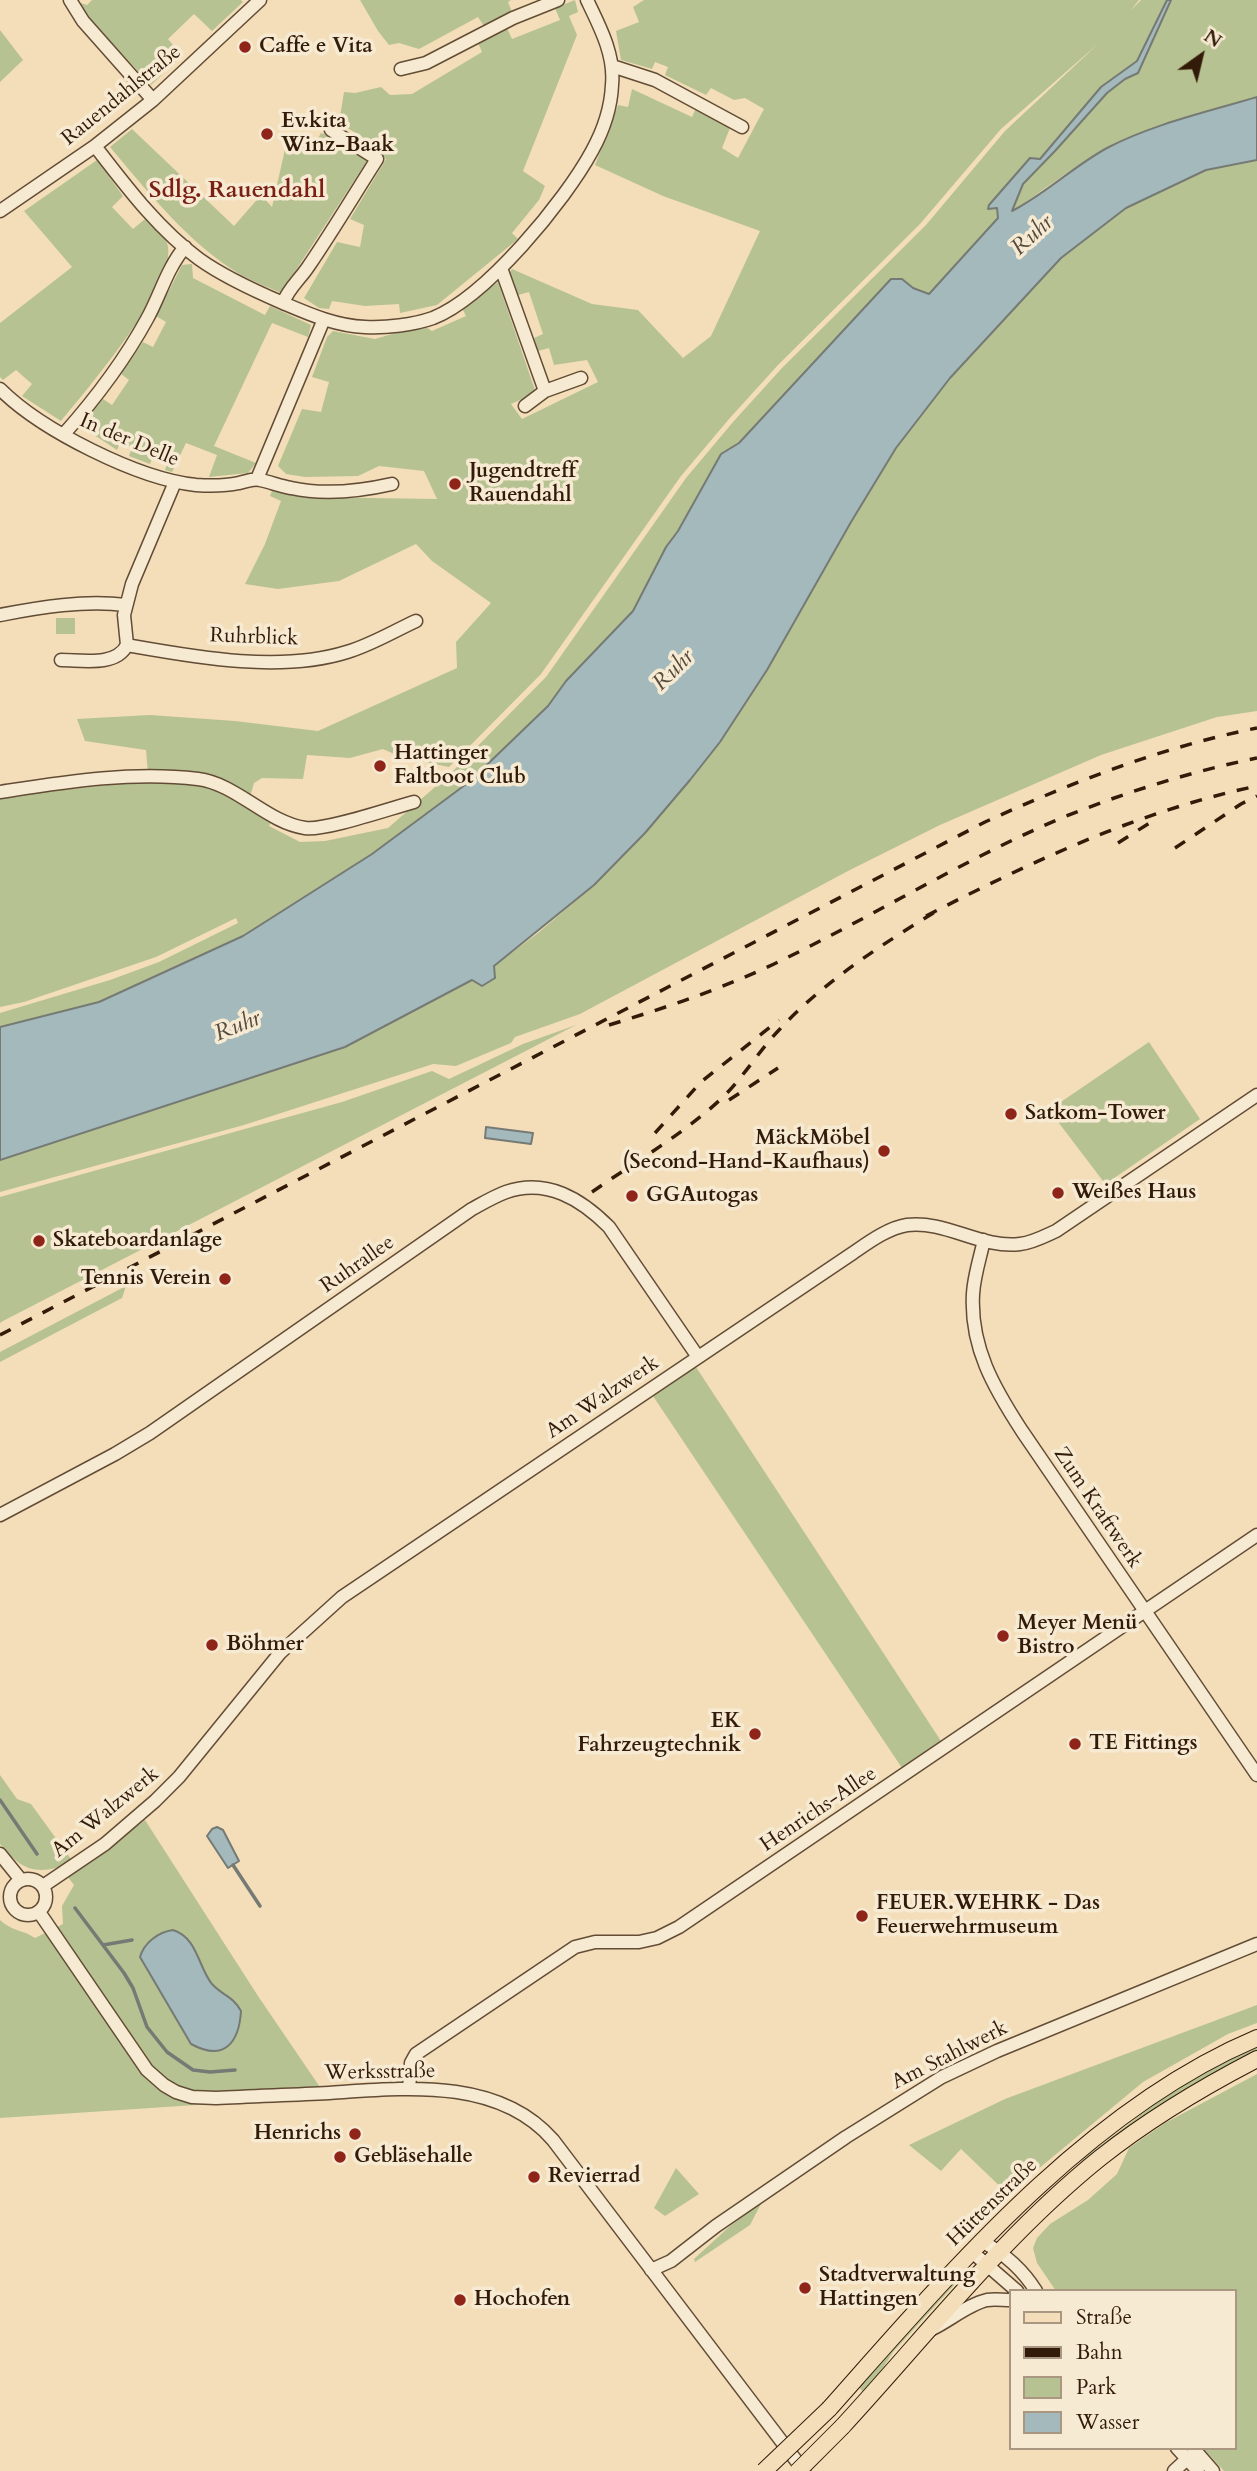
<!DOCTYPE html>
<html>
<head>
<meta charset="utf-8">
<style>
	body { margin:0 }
	#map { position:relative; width:1257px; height:2471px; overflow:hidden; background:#f3deb9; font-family:Cardo,serif }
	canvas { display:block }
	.legend { position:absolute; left:1009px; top:2289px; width:228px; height:161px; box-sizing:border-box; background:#f7ead2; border:2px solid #a99782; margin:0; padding:9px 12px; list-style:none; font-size:21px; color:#331b09 }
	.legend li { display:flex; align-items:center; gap:14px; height:35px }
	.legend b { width:35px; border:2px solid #a99782 }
	.north { position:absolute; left:1166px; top:21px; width:70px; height:70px; -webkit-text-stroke:5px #f7ead2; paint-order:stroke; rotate:34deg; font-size:19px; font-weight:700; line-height:28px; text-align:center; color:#331b09 }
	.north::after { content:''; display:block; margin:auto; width:24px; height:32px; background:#331b09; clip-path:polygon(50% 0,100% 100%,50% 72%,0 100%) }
</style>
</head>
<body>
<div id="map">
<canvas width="1257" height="2471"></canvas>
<ul class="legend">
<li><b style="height:9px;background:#f3deb9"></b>Straße</li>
<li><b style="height:9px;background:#331b09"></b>Bahn</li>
<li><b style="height:19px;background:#b7c292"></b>Park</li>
<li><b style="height:19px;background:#a3b9bb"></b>Wasser</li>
</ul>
<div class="north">N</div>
</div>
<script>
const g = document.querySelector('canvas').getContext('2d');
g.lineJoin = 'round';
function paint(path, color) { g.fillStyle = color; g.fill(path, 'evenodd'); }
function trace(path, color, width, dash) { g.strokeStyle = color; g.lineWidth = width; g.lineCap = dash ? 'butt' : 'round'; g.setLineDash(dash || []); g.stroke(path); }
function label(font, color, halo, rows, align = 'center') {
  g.font = font + ' Cardo,serif'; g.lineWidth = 7; g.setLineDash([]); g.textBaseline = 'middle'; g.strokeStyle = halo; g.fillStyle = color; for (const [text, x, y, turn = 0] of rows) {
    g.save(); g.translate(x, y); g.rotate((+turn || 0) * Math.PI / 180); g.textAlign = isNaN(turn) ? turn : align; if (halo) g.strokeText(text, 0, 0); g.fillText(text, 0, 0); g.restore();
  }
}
const green = new Path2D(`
	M92,0H241L243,2L212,31L194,14L168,39L182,56L151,85L81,10V3L87,5Z
	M360,0H511L508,2L512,12L484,26L478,17L419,49L399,43L389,45L378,31Z
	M575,0L578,12L569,16L577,35L523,171L545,186L539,200L512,233L518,239L437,305L400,313L399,304L365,306L332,301L329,309L319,308L304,298L337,242L360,247L364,225L350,219L386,159L369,141L339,123L344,92L355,93L381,87L390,95L412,94L482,52L478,43L507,28L512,39L560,20L555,8Z
	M644,0H1139L1131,10L1141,0H1167L1137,61L1101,87L1039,159L1030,158L989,205V209L997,208L998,218L928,294L913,288L902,279H891L739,443L721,454L678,531L666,547L633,611L566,681L548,706L470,783L373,854L243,936L99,1002L0,1027V1013L110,980L159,962L238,923L236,918L156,957L24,1002L0,1007V797L152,780L200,783L241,799L273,819L269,826L300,842L325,841L388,828L450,774L546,677L686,478L733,422L782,368L926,225L1005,131L1099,43L1001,129L920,224L778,365L729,419L681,476L541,674L449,767L401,757L383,749L350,758L307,755L303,779L262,778L254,783L250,797L203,777L148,774L146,750L85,741L77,719L150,715L235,721L318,731L457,668L456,642L491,603L432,561L416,544L339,581L278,589L245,584L265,544L281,501L270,496L272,491L303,497L437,499L424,471L379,466L358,476L305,477L286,474L278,466L302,409L321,412L329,382L312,377L327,337L333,331L375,339L423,325L432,331L466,316L462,308L498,282L536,393L511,404L522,419L598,382L587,360L554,365L549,348L538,351L534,338L543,334L529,292L518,295L510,272L512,269L592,304L638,310L683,358L711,336L760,231L663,196L595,165L618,105L628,107L632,89L692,117L696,108L730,128L722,148L738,158L764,109L745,98L734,100L711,88L706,95L665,75L668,67L655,62L652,69L621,60L616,31L639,22L633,7Z
	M1171,0H1257V97C1207,111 1156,125 1110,147C1078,163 1041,192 1011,212L1023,184L1055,151L1107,93L1125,79L1138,73Z
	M0,30L23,60L0,82Z
	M132,129L234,226L261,195L272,207L288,136L296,133L316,142L321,133L334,138L367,161L281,293C268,287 254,282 241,275C188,243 149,193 110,147Z
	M97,160L123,196L112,207L133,229L145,219C151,226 164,235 167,243C181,280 85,392 61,421L22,396L32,384L16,370L3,380L0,377V323L72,267L24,211Z
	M1257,160V711L1217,717L1101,755L940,825L848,871L580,1014L515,1037L511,1043L456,1066L433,1064L244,1125L0,1192V1160L345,1047L472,980L494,966L538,933L594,885L645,833L720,742L767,670L851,522L896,448L950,378L1061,258L1126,208L1206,170Z
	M192,264L193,278L265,315L270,306L311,325L308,337L272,323L214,446L256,463L248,473L209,477L217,455L186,443L172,472L165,470L168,461L153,456L150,464L129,456L132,447L120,443L117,450L79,425L103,399L112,405L129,380L121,374L143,342L153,347L166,322L156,316L182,265Z
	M56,618H75V634H56Z
	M576,1025L3,1321L0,1323V1197L342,1102L432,1071L449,1079L523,1044Z
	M1149,1042L1200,1119L1107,1183L1103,1181L1049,1110Z
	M126,1286L122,1298L0,1362V1352Z
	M696,1367L941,1741L902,1768L653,1396Z
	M0,1775L17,1799L31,1804L79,1870L145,1820L258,1996L328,2099L197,2090L211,2104L0,2118V1920C11,1931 24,1930 35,1938L63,1924L62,1906L74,1885L60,1867C30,1875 19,1866 0,1844Z
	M1257,2005V2023L1228,2034L1143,2082L1008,2194L961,2149L941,2171L909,2145L1005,2099Z
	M1257,2045V2051L1017,2226L1015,2224L1088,2155L1184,2082Z
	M1257,2074V2471H1224L1203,2448H1234V2291H1056L1037,2263L1033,2248L1037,2238L1050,2224L1088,2200L1117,2174L1129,2148L1165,2123Z
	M676,2168L699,2194L665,2216L654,2208Z
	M762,2202L750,2225L695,2262L694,2259L730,2226Z
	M965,2269L967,2271L893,2352L881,2371L863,2392L858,2386Z`);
const water = new Path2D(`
	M1167,0H1171L1138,73L1125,79L1107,93L1055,151L1023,184L1012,211C1045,194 1074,166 1107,148C1153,124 1207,112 1257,97V160L1206,170L1126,208L1061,258L950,378L896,448L851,522L767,670L720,742L690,780L645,833L594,885L494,966L495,978L482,986L472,980L345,1047L0,1160V1027L99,1002L243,936L372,854L469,782L548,706L566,681L633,611L666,547L678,531L721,454L739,443L891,279H902L913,288L929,294L998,218L997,208L988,209L989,205L1030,158L1040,159L1101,87L1137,61Z
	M486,1127L533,1133L531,1144L485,1138Z
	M217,1827L223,1830L239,1861L228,1868L207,1836L212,1829Z
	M173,1930C198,1938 198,1967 212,1984C223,1996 233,1996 241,2011C239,2043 224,2062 191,2044L140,1957C144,1943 158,1932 173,1930Z`);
const stream = new Path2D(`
	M0,1800L37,1854
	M233,1865L260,1906
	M75,1908L124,1973L133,1988L147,2027L167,2052L193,2070L210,2072L235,2070
	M103,1945L132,1940`);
const minor = new Path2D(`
	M70,0L83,21L153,100
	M612,66L655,80L742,127
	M401,69L426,63L513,18L558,0
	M95,146C126,186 158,229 199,259C224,277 255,291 283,303C309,314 336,326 365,327C386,328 413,325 433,318C486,297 565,201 592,151C603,131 611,108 612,85C615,55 600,27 587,0
	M0,211L95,146L153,100L260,0
	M501,268L545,391L525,406
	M283,303C288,289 300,279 308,267C332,232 354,195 377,159L331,130
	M0,389C41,430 138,479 196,485C210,486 225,486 239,483C245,482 253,478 260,480C270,482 280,486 291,488C323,495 361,491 392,484
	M545,391L581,378
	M64,434C96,398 124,361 147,319C160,296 167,268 185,247
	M257,479L324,319
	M175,482L132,584L124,615L127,645C195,657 280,673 347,652C371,645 394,631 416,621
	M0,615C41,607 84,600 126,605
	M61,660C82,660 116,667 127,645
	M0,792C65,782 131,771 198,779C237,784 266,822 305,828C325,831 391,808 414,802
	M984,1240C980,1258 974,1276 973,1294C970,1347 994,1388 1022,1431L1257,1775
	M0,1515L115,1454L150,1433L472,1209C483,1203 495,1196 506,1192C547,1178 581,1199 609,1227L698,1357
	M0,1854L21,1880
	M10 1897a18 18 0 1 1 36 0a18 18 0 1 1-36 0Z
	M43,1886L105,1844L155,1801L179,1777L280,1653L342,1597L853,1253C869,1242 888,1228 907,1225C946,1220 981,1249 1020,1244C1032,1243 1045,1236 1056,1231L1257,1095
	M39,1912L147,2070L164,2085L176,2092L192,2097L216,2098C253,2096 291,2095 329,2093C404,2088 498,2077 553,2140L804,2471
	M409,2089L411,2063L416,2054L575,1947L595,1942H639L657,1938L679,1927L1257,1535
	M983,2242C1005,2254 1023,2270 1036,2291
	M971,2251L1017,2291
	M651,2270L671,2261L716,2226L846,2137L942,2077L997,2051L1257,1944
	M932,2329C949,2321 969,2304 987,2300C994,2299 1003,2300 1010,2300
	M1177,2448L1198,2471
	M1193,2448L1213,2471
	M1174,2471L1187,2459L1201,2457`);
const major = new Path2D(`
	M829,2409C950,2273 1086,2110 1257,2038
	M842,2427C926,2336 1003,2236 1100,2158C1149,2119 1201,2088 1257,2059`);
const rail = new Path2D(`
	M1118,843L1151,822
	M1175,848L1241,804L1257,796
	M926,916C1033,861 1139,811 1257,786
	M609,1025C665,1008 721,989 774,964C870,918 961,861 1059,819C1123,793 1189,772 1257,758
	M729,1100L778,1068
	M655,1133L701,1082L779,1020
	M592,1192C635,1162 682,1135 721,1099C743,1078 758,1052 779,1030C822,983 881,945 935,912
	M0,1335L985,822C1073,782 1162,747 1257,728`);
const majorBridge = new Path2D(`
	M764,2471L829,2409
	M798,2471L842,2427`);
const markers = [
	[245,47,7,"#8f2418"],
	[267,134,7,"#8f2418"],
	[455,484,7,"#8f2418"],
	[380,766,7,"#8f2418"],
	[1011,1114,7,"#8f2418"],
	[884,1151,7,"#8f2418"],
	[1058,1193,7,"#8f2418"],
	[632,1196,7,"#8f2418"],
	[39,1241,7,"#8f2418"],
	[225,1279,7,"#8f2418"],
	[1003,1636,7,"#8f2418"],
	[212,1645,7,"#8f2418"],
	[755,1734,7,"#8f2418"],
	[1075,1744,7,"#8f2418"],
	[862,1916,7,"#8f2418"],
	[355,2134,7,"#8f2418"],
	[340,2157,7,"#8f2418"],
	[534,2177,7,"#8f2418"],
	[805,2288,7,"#8f2418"],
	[460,2300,7,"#8f2418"]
];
const poiNames = [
	["Caffe e Vita",259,47],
	["Ev.kita",281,122],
	["Winz-Baak",281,146],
	["Jugendtreff",469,472],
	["Rauendahl",469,496],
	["Hattinger",394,754],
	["Faltboot Club",394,778],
	["Satkom-Tower",1025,1114],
	["MäckMöbel",870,1139,"right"],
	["(Second-Hand-Kaufhaus)",870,1163,"right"],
	["Weißes Haus",1072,1193],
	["GGAutogas",646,1196],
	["Skateboardanlage",53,1241],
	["Tennis Verein",211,1279,"right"],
	["Meyer Menü",1017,1624],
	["Bistro",1017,1648],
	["Böhmer",226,1645],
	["EK",741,1722,"right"],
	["Fahrzeugtechnik",741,1746,"right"],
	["TE Fittings",1089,1744],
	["FEUER.WEHRK - Das",876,1904],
	["Feuerwehrmuseum",876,1928],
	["Henrichs",341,2134,"right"],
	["Gebläsehalle",354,2157],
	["Revierrad",548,2177],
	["Stadtverwaltung",819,2276],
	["Hattingen",819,2300],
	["Hochofen",474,2300]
];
const streetNames = [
	["Rauendahlstraße",122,96,-39],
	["In der Delle",129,441,23],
	["Ruhrblick",254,638,2],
	["Ruhrallee",358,1265,-35],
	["Am Walzwerk",603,1398,-34],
	["Zum Kraftwerk",1097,1508,56],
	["Henrichs-Allee",819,1810,-34],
	["Am Walzwerk",106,1813,-39],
	["Am Stahlwerk",950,2056,-27],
	["Werksstraße",380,2073,-1],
	["Hüttenstraße",993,2203,-44]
];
const waterNames = [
	["Ruhr",1033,236,-43],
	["Ruhr",674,671,-45],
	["Ruhr",238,1027,-22]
];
const quarterNames = [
	["Sdlg. Rauendahl",237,191]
];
paint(green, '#b7c292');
paint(water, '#a3b9bb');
trace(water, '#767a74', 2);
trace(stream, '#767a74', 3.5);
trace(minor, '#634c35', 15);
trace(major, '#331b09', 18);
trace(minor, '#f7ead2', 12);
trace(major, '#f3deb9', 16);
trace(rail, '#331b09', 3.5, [12, 12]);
trace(majorBridge, '#331b09', 18, []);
trace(majorBridge, '#f3deb9', 16);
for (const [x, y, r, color] of markers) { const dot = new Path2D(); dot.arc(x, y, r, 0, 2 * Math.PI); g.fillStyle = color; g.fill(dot); trace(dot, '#f7ead2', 2.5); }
label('bold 21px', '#331b09', '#f7ead2', poiNames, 'left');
label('21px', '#331b09', '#f7ead2', streetNames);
label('italic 23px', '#554a3e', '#f7ead2', waterNames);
label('bold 24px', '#7a1f14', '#f7ead2', quarterNames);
</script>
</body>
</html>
